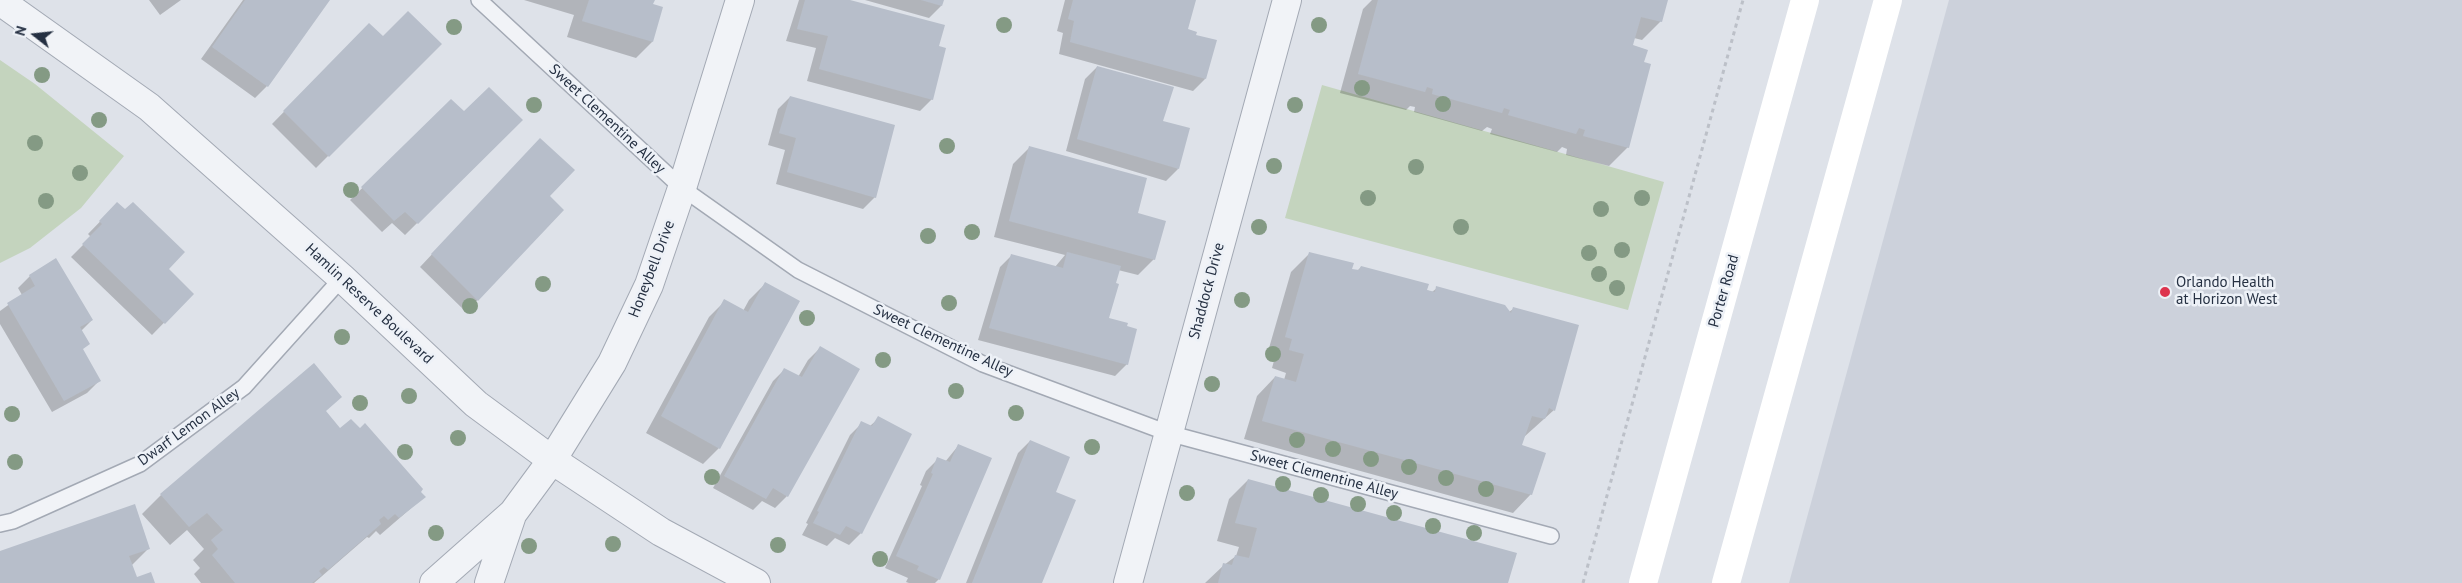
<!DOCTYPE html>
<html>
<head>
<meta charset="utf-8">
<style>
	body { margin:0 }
	#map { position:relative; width:2462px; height:583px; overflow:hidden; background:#dee2e9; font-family:"PT Sans",sans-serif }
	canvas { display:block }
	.north { position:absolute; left:10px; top:10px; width:50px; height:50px; -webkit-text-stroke:4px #edf1f7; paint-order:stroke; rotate:286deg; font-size:14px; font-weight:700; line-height:20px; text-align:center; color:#253042 }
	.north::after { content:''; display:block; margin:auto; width:18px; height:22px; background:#253042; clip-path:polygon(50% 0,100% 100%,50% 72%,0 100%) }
</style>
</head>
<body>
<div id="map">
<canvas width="2462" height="583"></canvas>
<div class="north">N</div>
</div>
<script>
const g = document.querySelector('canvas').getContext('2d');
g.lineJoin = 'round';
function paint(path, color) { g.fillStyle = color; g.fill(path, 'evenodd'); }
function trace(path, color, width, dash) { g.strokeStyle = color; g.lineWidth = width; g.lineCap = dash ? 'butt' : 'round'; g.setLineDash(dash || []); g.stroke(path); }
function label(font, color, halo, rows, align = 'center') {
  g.font = font + ' "PT Sans",sans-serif'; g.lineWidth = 5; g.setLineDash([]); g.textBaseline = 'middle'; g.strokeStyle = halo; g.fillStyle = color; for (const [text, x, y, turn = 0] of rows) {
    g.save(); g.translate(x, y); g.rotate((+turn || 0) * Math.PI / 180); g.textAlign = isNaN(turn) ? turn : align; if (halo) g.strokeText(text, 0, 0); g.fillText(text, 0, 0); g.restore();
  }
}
const built = new Path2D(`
	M1949,0H2462V583H1789Z`);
const green = new Path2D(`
	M0,60L35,84L124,156L81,208L30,248L0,263Z
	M1322,85L1664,182L1628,310L1285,218Z`);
const shadow = new Path2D(`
	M149,0H181L160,15Z
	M243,0H329L267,86L255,98L201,59Z
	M524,0H653L652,42L636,58L567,37L574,15Z
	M799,0H845L938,47L932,99L920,111L807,81L816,48L786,41Z
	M865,0H943L941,6L929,18Z
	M1065,0H1195L1186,29L1195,35L1205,79L1193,91L1059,54L1063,33L1057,31Z
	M1372,0H1667L1661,21L1642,40L1634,38L1632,46L1643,63L1628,147L1609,166L1566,155L1567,149L1562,147L1557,152L1490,134L1492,129L1487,127L1482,131L1414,112L1415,107L1410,106L1406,110L1340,93L1363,9Z
	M369,25L383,37L440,44L316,168L272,124Z
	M1097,67L1161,122L1178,169L1166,181L1066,151L1085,79Z
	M790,97L875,197L863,209L776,184L785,150L768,145L778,109Z
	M451,101L464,113L521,120L405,235L392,223L382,232L350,200Z
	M1029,148L1136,214L1154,259L1138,275L1118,270L1107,319L1127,364L1115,376L978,340L1000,267L1012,255L1055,267L1065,255L994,237L1013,164Z
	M528,152L549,196L562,210L466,312L420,267Z
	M117,204L167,269L192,294L152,335L71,257L91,237L88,234Z
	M1310,253L1351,270L1357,271L1361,267L1432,292L1437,288L1509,312L1513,309L1554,410L1524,437L1521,445L1531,494L1513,513L1244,439L1257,396L1275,377L1284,380L1286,373L1272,368L1275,357L1267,355L1291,272Z
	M30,276L92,320L81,331L82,350L99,381L87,393L52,412L0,324V311L22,295L18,288Z
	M765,284L719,448L703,464L646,433L709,317L725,301L743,311L749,300Z
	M820,348L787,496L775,508L762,501L753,510L713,488L773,381L785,369L798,377L808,360Z
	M314,364L325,412L340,430L424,497L380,535L376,531L369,538L367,537L314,583H201L194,574L200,568L193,560L204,549L187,530L170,545L142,514L161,495Z
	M879,418L861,533L849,545L835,538L827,546L802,535L808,524L806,523L850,435L862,423L870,426Z
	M1030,441L1055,492L1041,583H966L1018,453Z
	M958,446L939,579L935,583H909L906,582L908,578L885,568L922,486L920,485L926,471L938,459L945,462Z
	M1248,480L1507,583H1205L1224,565L1236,556L1239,547L1217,541L1229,499Z
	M148,549L131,566L136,579L154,583H0V552Z`);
const building = new Path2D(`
	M245,0H330L268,87L212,47Z
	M589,0H655L653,4L663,7L653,42L582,21Z
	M805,0H850L945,25L939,46L946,48L933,100L819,69L828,36L797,29Z
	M921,0H944L942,6Z
	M1073,0H1196L1188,29L1197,32L1196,35L1217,40L1206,79L1070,42L1074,21L1068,19Z
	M1378,0H1668L1662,22L1641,17L1633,45L1648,50L1644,62L1651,64L1629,148L1583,136L1585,130L1579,128L1576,134L1508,115L1510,110L1504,108L1502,113L1432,94L1433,89L1427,87L1425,92L1358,74Z
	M408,11L442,44L329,157L283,111L369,23L383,36Z
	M1097,66L1174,87L1163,121L1190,128L1179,169L1077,139Z
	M489,87L523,120L418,224L405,212L394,221L361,187L451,99L464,111Z
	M790,96L895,125L876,198L787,172L796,138L779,133Z
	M540,138L575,170L550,196L564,210L478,301L431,254Z
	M1029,146L1147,178L1138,213L1166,221L1155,260L1009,221Z
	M117,202L125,209L133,202L185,252L169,269L194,294L165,324L82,244L102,224L99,221Z
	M1067,252L1121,266L1116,283L1119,284L1109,318L1128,323L1127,326L1137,329L1128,365L989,328L1011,254L1063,268Z
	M1309,252L1354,263L1352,269L1359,270L1361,266L1429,284L1427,290L1435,292L1436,286L1505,305L1511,313L1513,307L1579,325L1555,411L1549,408L1545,419L1532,416L1522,445L1546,453L1532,495L1262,421L1275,376L1296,382L1304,354L1289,350L1292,339L1285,337Z
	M56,258L93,320L80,327L90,344L83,349L101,381L64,401L7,303L35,286L29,275Z
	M765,282L800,301L720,449L661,416L724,299L748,312Z
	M820,346L860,369L788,497L773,488L766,499L724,476L784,368L802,377Z
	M314,363L342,397L326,411L340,428L351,419L360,428L365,423L423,489L421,492L426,497L399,518L395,514L388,520L384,516L379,520L381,524L328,570L324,567L319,571L322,575L312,583H235L212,555L218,549L211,540L223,530L207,513L189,527L160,494Z
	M878,416L912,434L862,534L846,526L840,535L813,523L819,512L817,511L861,421L872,426Z
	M1030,440L1070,457L1056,492L1076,500L1042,583H972Z
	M958,444L992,458L940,580L917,570L919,566L896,556L933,474L931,473L937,457L950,462Z
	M1248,479L1517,553L1508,583H1218L1223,563L1232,565L1235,555L1249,558L1257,528L1235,523Z
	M135,504L150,549L129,556L137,577L151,572L155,583H0V551Z`);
const path = new Path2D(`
	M1583,583L1743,0`);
const lane = new Path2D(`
	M479,0L682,188L798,270L983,364L1168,433L1551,536
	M0,524L13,521L140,464L244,387L342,278`);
const street = new Path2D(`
	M0,1L149,107L342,278L476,404L552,460L661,532L756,583
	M434,583L513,513L552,460L612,363L649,285L682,188L740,0
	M489,583L512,515
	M1128,583L1287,0`);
const secondary = new Path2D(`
	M1643,583L1805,0
	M1726,583L1888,0`);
const trees = [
	[1004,25],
	[1319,25],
	[454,27],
	[42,75],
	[1362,88],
	[1443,104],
	[534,105],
	[1295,105],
	[99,120],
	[35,143],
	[947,146],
	[1274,166],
	[1416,167],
	[80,173],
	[351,190],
	[1368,198],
	[1642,198],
	[46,201],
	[1601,209],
	[1259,227],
	[1461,227],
	[972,232],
	[928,236],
	[1622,250],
	[1589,253],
	[1599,274],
	[543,284],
	[1617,288],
	[1242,300],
	[949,303],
	[470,306],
	[807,318],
	[342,337],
	[1273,354],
	[883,360],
	[1212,384],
	[956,391],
	[409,396],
	[360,403],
	[1016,413],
	[12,414],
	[458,438],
	[1297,440],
	[1092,447],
	[1333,449],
	[405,452],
	[1371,459],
	[15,462],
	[1409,467],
	[712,477],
	[1446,478],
	[1283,484],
	[1486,489],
	[1187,493],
	[1321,495],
	[1358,504],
	[1394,513],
	[1433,526],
	[436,533],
	[1474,533],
	[613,544],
	[778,545],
	[529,546],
	[880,559]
];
const markers = [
	[2165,292,6,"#dd344e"]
];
const streetNames = [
	["Sweet Clementine Alley",607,119,43],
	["Honeybell Drive",652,269,-69],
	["Shaddock Drive",1207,291,-75],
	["Porter Road",1724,291,-74],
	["Hamlin Reserve Boulevard",369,304,43],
	["Sweet Clementine Alley",943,341,25],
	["Dwarf Lemon Alley",189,427,-36],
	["Sweet Clementine Alley",1324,475,15]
];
const poiNames = [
	["Orlando Health",2176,283],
	["at Horizon West",2176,300]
];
paint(built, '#ccd1db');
paint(green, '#c4d4be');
paint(shadow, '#0003');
paint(building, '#b7beca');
trace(lane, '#a3a9b4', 18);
trace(street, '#a3a9b4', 30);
trace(path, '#bcc0c8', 3, [4, 4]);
trace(lane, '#f1f3f7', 15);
trace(street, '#f1f3f7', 28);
trace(secondary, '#fff', 28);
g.fillStyle = '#849a84';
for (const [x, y] of trees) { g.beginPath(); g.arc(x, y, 8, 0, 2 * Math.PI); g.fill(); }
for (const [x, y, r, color] of markers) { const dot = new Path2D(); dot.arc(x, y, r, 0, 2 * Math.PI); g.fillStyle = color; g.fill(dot); trace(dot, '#edf1f7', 2); }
label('15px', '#253042', '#edf1f7', streetNames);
label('15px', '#253042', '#edf1f7', poiNames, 'left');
</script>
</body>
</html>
